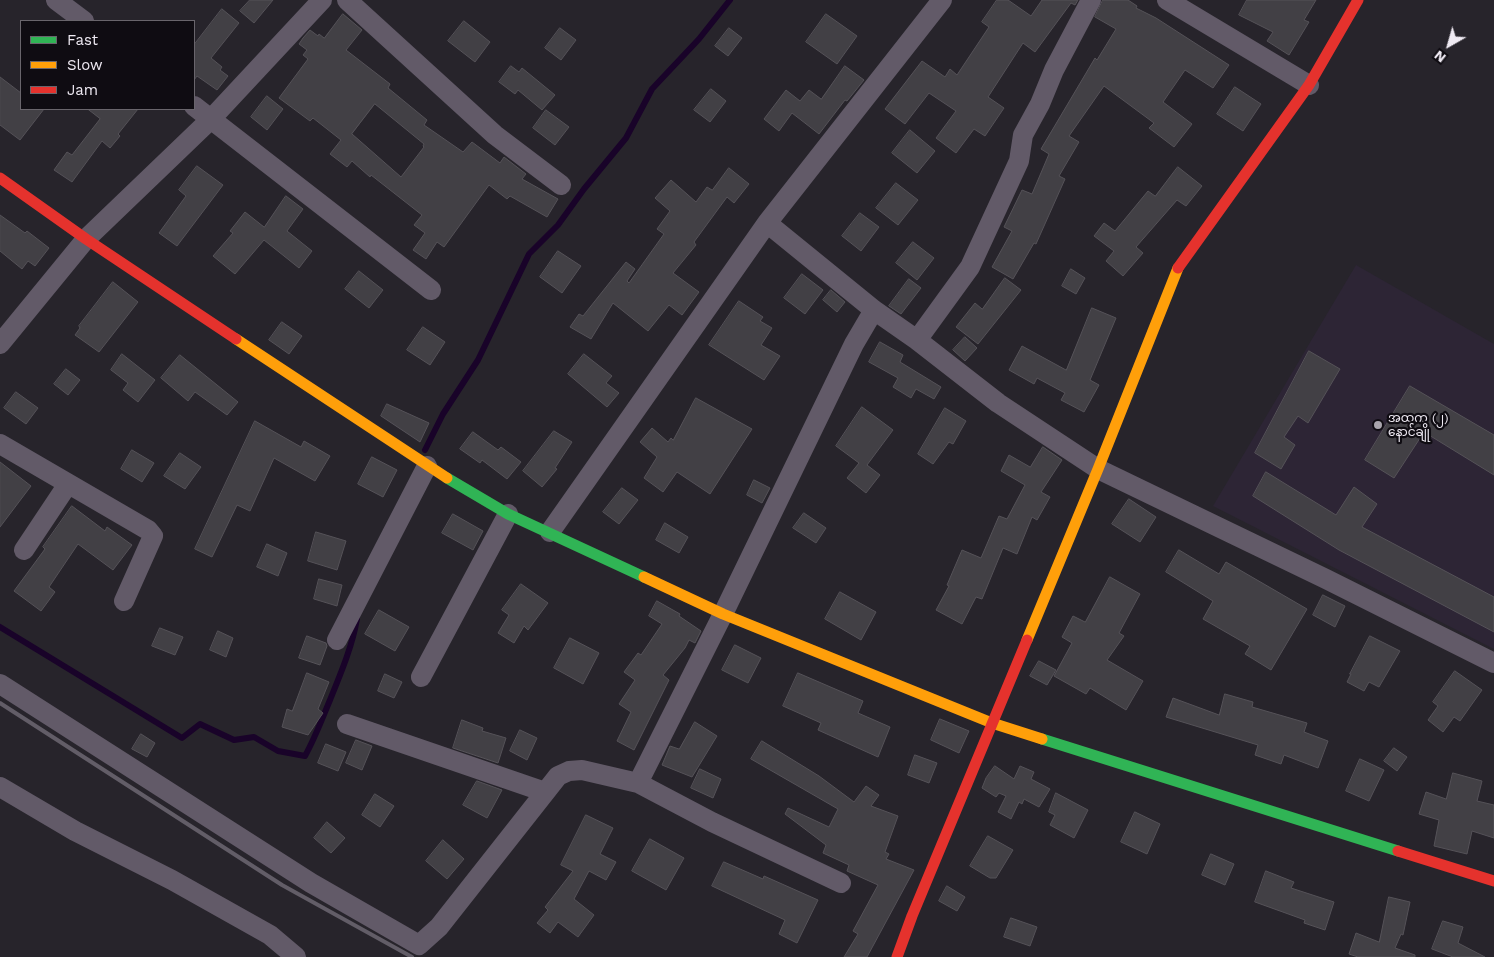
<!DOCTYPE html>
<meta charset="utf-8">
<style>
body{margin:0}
#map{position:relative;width:1494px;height:957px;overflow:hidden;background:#27242b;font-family:"Work Sans",sans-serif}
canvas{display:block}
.legend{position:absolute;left:20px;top:20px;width:175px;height:90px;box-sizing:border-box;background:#0f0c12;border:1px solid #69656c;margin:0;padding:6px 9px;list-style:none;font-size:15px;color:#efeaf3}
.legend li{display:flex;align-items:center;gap:10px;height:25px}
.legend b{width:25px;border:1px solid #69656c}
.north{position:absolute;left:1424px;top:20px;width:50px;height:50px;-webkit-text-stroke:4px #0f0c12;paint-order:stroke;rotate:218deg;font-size:14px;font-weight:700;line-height:20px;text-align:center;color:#efeaf3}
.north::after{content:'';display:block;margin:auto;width:18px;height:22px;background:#efeaf3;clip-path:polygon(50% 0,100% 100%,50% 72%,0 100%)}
</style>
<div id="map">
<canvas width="1494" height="957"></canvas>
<ul class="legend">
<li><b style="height:6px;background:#30b455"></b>Fast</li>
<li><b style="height:6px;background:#ff9f0a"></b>Slow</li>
<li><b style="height:6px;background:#e5322d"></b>Jam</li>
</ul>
<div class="north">N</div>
</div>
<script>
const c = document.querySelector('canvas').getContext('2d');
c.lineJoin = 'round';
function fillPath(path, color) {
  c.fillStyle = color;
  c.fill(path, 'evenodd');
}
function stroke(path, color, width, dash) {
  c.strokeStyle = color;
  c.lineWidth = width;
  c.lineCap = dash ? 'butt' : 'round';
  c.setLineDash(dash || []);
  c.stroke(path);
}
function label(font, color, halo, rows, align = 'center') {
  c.font = font + ' "Work Sans","Noto Sans Myanmar",sans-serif';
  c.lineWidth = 4.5;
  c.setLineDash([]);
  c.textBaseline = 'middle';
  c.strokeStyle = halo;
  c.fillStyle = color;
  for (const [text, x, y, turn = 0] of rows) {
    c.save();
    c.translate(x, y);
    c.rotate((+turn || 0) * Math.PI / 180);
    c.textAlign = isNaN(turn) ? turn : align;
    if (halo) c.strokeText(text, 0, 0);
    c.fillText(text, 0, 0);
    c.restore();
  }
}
const built = new Path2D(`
 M1356 265 1494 344V649L1213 506Z`);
const stream = new Path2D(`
 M425 450 443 414 478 360 529 254 558 225 584 189 626 138 652 89 699 39 730 0
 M0 627 182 738 200 724 234 740 254 737 278 751 305 756C315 738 322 719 330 700 341 673 352 647 357 619`);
const building = new Path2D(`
 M250 0H273L254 23 240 11Z
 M997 0H1008L1031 16 1042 0H1078L1075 5 1071 3 1035 52 1023 43 988 97 1004 108 985 136 974 129 956 153 936 138 956 111 929 93 905 124 885 109 922 61 945 77 950 69 957 75 989 27 982 22Z
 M1103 0H1128L1137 6 1136 8 1156 18 1229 65 1213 88 1185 70 1163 102 1192 124 1174 147 1149 128 1154 123 1104 86 1069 136 1079 142 1059 176 1065 179 1036 244 1034 243 1013 279 992 267 1012 231 1004 227 1022 190 1032 194 1049 154 1041 149 1095 58 1097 60 1116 29 1095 17Z
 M1247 0H1316L1304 20 1309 22 1289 55 1267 41 1273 32 1239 15Z
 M222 9 239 23 211 58 222 67 220 70 228 76 217 90 197 76 194 80V45Z
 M343 14 362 30 346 50 390 84 388 88 427 120 424 125 463 152 472 142 500 163 504 157 526 174 522 179 558 199 547 217 510 196 507 199 489 185 444 247 437 242 426 259 413 250 425 233 414 225 422 215 371 175 370 177 352 161 347 167 330 154 341 140 313 118 310 121 279 98 308 59 303 55 307 50 299 44 303 38 310 30 318 36 319 34 324 38ZM375 104 424 144 423 146 424 147 401 177 352 134Z
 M826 14 857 36 837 64 806 42Z
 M464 21 490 42 475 62 448 41Z
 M560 28 576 40 561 60 545 48Z
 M729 28 742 38 728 56 715 46Z
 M511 66 519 72 522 68 555 95 542 110 518 90 515 94 499 82Z
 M845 66 864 80 847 101 845 100 819 134 792 113 779 131 764 119 786 90 800 101 809 90 821 99Z
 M0 77 21 93V109H44L20 140 0 125Z
 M1235 87 1261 104 1243 131 1217 114Z
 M711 89 726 101 710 122 694 110Z
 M267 96 283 109 267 130 251 117Z
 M88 109H138L118 134 120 136 110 148 102 141 72 182 54 170 67 152 72 155 100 119Z
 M546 110 569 127 555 145 533 128Z
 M910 130 935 151 917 173 892 153Z
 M197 166 223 185 177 246 159 233 186 196 179 190Z
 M1178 167 1202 186 1186 206 1177 200 1136 247 1143 253 1123 276 1106 261 1114 251 1094 236 1104 223 1115 231 1148 191 1155 196Z
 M729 168 749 184 734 203 727 197 694 242 696 245 673 273 699 292 682 315 669 305 648 331 613 303 591 339 570 327 579 314 583 316 626 262 635 269 627 281 629 283 664 234 657 229 670 211 655 198 671 180 696 202 707 187 712 190Z
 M896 183 918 200 898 225 876 208Z
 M286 196 303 209 287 231 312 251 299 268 264 240 235 274 213 256 233 233 230 231 245 212 264 227Z
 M860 213 879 227 861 251 842 236Z
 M0 215 25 233 27 231 49 248 35 266 28 261 22 269 0 251Z
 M913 242 934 258 917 280 896 263Z
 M558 251 581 266 562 293 540 277Z
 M1071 269 1085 278 1076 294 1062 286Z
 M359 271 383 290 369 308 345 289Z
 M802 274 823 290 805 314 784 298Z
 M1005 278 1021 290 978 344 956 327 975 303 982 309Z
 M909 279 921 288 901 314 889 306Z
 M113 282 138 302 99 352 75 335 80 328 79 326Z
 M831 290 845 302 837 312 823 300Z
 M739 301 763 317 760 321 772 328 761 345 780 356 764 380 709 345Z
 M1092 308 1116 318 1090 380 1099 385 1084 412 1061 400 1065 393 1037 378 1034 384 1009 370 1022 346 1066 370Z
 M282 322 302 336 289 354 269 340Z
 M423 327 445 342 430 365 407 350Z
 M965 337 977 348 965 361 953 350Z
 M880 342 903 355 900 362 941 387 934 399 916 389 911 398 893 387 898 378 869 362Z
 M1309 351 1340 369 1308 423 1298 416 1284 437 1295 445 1281 469 1255 453Z
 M122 354 155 380 138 402 123 390 128 383 111 370Z
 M584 354 612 376 606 383 619 393 607 407 568 374Z
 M180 355 238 402 227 415 195 392 188 401 161 378Z
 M66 369 80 380 68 395 54 384Z
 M1410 386 1494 435V475L1424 432 1394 478 1365 460Z
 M16 392 38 408 26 424 4 408Z
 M696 398 752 429 710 494 677 472 663 492 644 478 657 457 640 442 652 428 668 442 671 438 673 440Z
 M387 404 429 423 420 442 381 416Z
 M862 407 893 430 867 465 880 475 866 493 847 478 859 463 836 446Z
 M945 408 966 421 953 444 949 442 933 464 918 454Z
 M255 421 301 447 304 441 330 456 315 481 274 458 250 511 237 505 212 557 195 549Z
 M554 431 572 442 555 468 557 469 542 487 523 471Z
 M473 432 498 450 501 447 521 462 507 479 482 460 480 463 460 449Z
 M1043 447 1062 460 1041 492 1050 497 1037 520 1032 517 1017 554 1003 548 982 599 976 597 962 624 936 610 949 586 947 585 962 550 981 558 999 516 1007 519 1025 485 1001 471 1009 455 1030 467Z
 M132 450 154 463 142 482 121 469Z
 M180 453 201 467 185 489 164 476Z
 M372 457 397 470 383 497 358 484Z
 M0 462 31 486 0 527Z
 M1266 472 1336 515 1354 487 1377 504 1362 527 1494 597V632L1339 550 1253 496Z
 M754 480 770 488 762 503 747 495Z
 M622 488 638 500 619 524 603 512Z
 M1129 499 1156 517 1140 542 1112 524Z
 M72 506 105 531 107 527 132 545 113 570 78 544 49 587 55 592 41 611 14 591 45 549 43 547Z
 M804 513 826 528 816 543 793 528Z
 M453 514 483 531 473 550 442 533Z
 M665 523 688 537 679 553 656 540Z
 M316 532 346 541 337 570 308 561Z
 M267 544 287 553 278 576 257 567Z
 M1179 550 1219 574 1226 562 1307 609 1271 670 1245 654 1250 646 1203 619 1213 601 1166 572Z
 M1110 577 1140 594 1119 633 1124 636 1107 660 1143 681 1126 710 1090 688 1086 694 1054 676 1072 643 1062 637 1073 616 1085 622Z
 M319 579 342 585 337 606 314 599Z
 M521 584 548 603 528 630 524 626 514 643 498 633 509 615 502 610Z
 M840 592 876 612 861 640 825 619Z
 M1323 595 1345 606 1335 627 1313 615Z
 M657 601 680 614 679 616 701 631 695 643 689 640 685 648 663 675 669 680 634 750 617 741 631 712 619 704 635 680 624 672 638 653 641 655 662 624 649 616Z
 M379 610 409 627 395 651 365 634Z
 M160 628 183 637 175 655 152 646Z
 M218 631 233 638 226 657 210 650Z
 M307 636 326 643 327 646 320 665 299 658Z
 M1370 636 1400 651 1379 687 1369 682 1364 691 1347 682 1351 674H1350Z
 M570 638 599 653 583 684 554 668Z
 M735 645 761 658 748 683 722 670Z
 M1039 661 1056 670 1047 685 1030 676Z
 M1455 671 1482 690 1460 721 1454 717 1443 732 1428 720 1438 706 1433 702Z
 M307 673 329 682 318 709 323 713 308 735 282 727 287 709 292 711Z
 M798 673 863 701 858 713 890 727 878 757 818 730 821 723 783 706Z
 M385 674 402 682 394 698 378 691Z
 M1225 694 1253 702 1252 707 1307 723 1304 732 1328 741 1318 768 1284 755 1281 764 1255 755 1258 745 1166 717 1173 698 1219 715Z
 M940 719 969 731 959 753 931 740Z
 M462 720 483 728 482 731 506 738 498 763 453 748Z
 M695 722 717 736 692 777 662 765 670 746 679 749Z
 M520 730 537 738 527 760 510 751Z
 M141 734 155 743 147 757 132 749Z
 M356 740 372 746 362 770 346 763Z
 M762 741 819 776 854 802 866 786 879 795 871 806 898 816 885 852 889 854 886 859 914 870 867 957H844L858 934 853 931 878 885 847 871 849 865 823 853 826 845 785 814 788 808 829 827 838 809 751 759Z
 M326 744 346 752 338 771 318 763Z
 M1394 748 1407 757 1397 771 1384 761Z
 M915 755 937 763 929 783 908 775Z
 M1360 759 1384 770 1369 801 1346 791Z
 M995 766 1014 779 1020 766 1034 772 1031 779 1050 789 1039 807 1024 799 1022 804 1019 802 1011 819 998 812 1006 796 999 793 996 797 982 788 986 778Z
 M700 769 721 779 713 798 691 788Z
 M1453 773 1482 781 1477 801 1494 805V838L1472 831 1467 854 1434 846 1439 820 1419 814 1426 792 1446 799Z
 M477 781 502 790 487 818 463 805Z
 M1056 793 1088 810 1074 838 1050 825 1055 815 1049 812Z
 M375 794 394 806 380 827 362 815Z
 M1135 812 1160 824 1147 854 1121 842Z
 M586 815 613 828 600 854 616 862 606 880 589 871 574 899 594 915 578 937 558 922 550 933 537 923 548 910 545 907 573 871 561 865Z
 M327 822 345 838 331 853 314 838Z
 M988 836 1013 850 996 878H990L970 866Z
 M650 839 684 858 666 890 632 871Z
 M443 840 464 859 447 879 426 861Z
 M1211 854 1234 864 1225 885 1202 875Z
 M724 862 763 879 764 876 818 900 797 943 779 934 785 920 712 886Z
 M1266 871 1294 882 1291 888 1334 902 1325 930 1304 923 1305 920 1255 902Z
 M947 886 965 897 957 911 939 901Z
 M1389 897 1410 902 1403 935 1401 934 1395 948 1415 955V957H1358L1349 954 1356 933 1379 942Z
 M1011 918 1037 927 1030 946 1004 937Z
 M1443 921 1463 927 1458 943 1485 957H1453L1432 949Z`);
const street = new Path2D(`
 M56 0 84 21
 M347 0 495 135 561 185
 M1167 0 1309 85
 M194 106 431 290
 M767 223 874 310 917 340 998 403 1098 469 1326 579 1494 663
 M917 340 970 267 1019 161 1023 135 1040 104 1054 70 1091 0
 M0 344 86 239 211 119 322 0
 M0 444 148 530 153 536 124 601
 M550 532 767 223 942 0
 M24 550 68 484
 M337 640 427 466
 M421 677 508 514
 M0 684 311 883 419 945 439 927 558 776 569 771 582 770 638 783 712 822 841 883
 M347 724 545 792
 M638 783 723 614 854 344 874 310
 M0 787 75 831 172 880 270 935 296 957`);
const fast = new Path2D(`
 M447 478 508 514 644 577
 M1042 739 1398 851`);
const slow = new Path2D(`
 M236 339 447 478
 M644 577 723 614 992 723 1042 739
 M1027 640 1098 469 1178 268`);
const jam = new Path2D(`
 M0 178 86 239 236 339
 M1178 268 1309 85 1358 0
 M1398 851 1494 881
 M897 957 912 916 1027 640`);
const rail = new Path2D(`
 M0 703 282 885 412 957`);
const markers = [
 [1378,425,5,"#a9a5ad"]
];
const poiNames = [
 ["အထက (၂)",1388,418],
 ["နောင်ချို",1388,432]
];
fillPath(built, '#2d2535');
stroke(stream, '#190329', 6);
fillPath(building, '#424045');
stroke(building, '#555258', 1);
stroke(street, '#625a68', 20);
stroke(fast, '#30b455', 11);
stroke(slow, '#ff9f0a', 11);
stroke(jam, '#e5322d', 11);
stroke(rail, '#625d67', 4);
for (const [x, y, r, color] of markers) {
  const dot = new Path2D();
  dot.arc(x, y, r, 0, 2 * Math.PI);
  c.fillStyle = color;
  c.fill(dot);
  stroke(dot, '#0f0c12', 2);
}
label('12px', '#efeaf3', '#0f0c12', poiNames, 'left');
</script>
